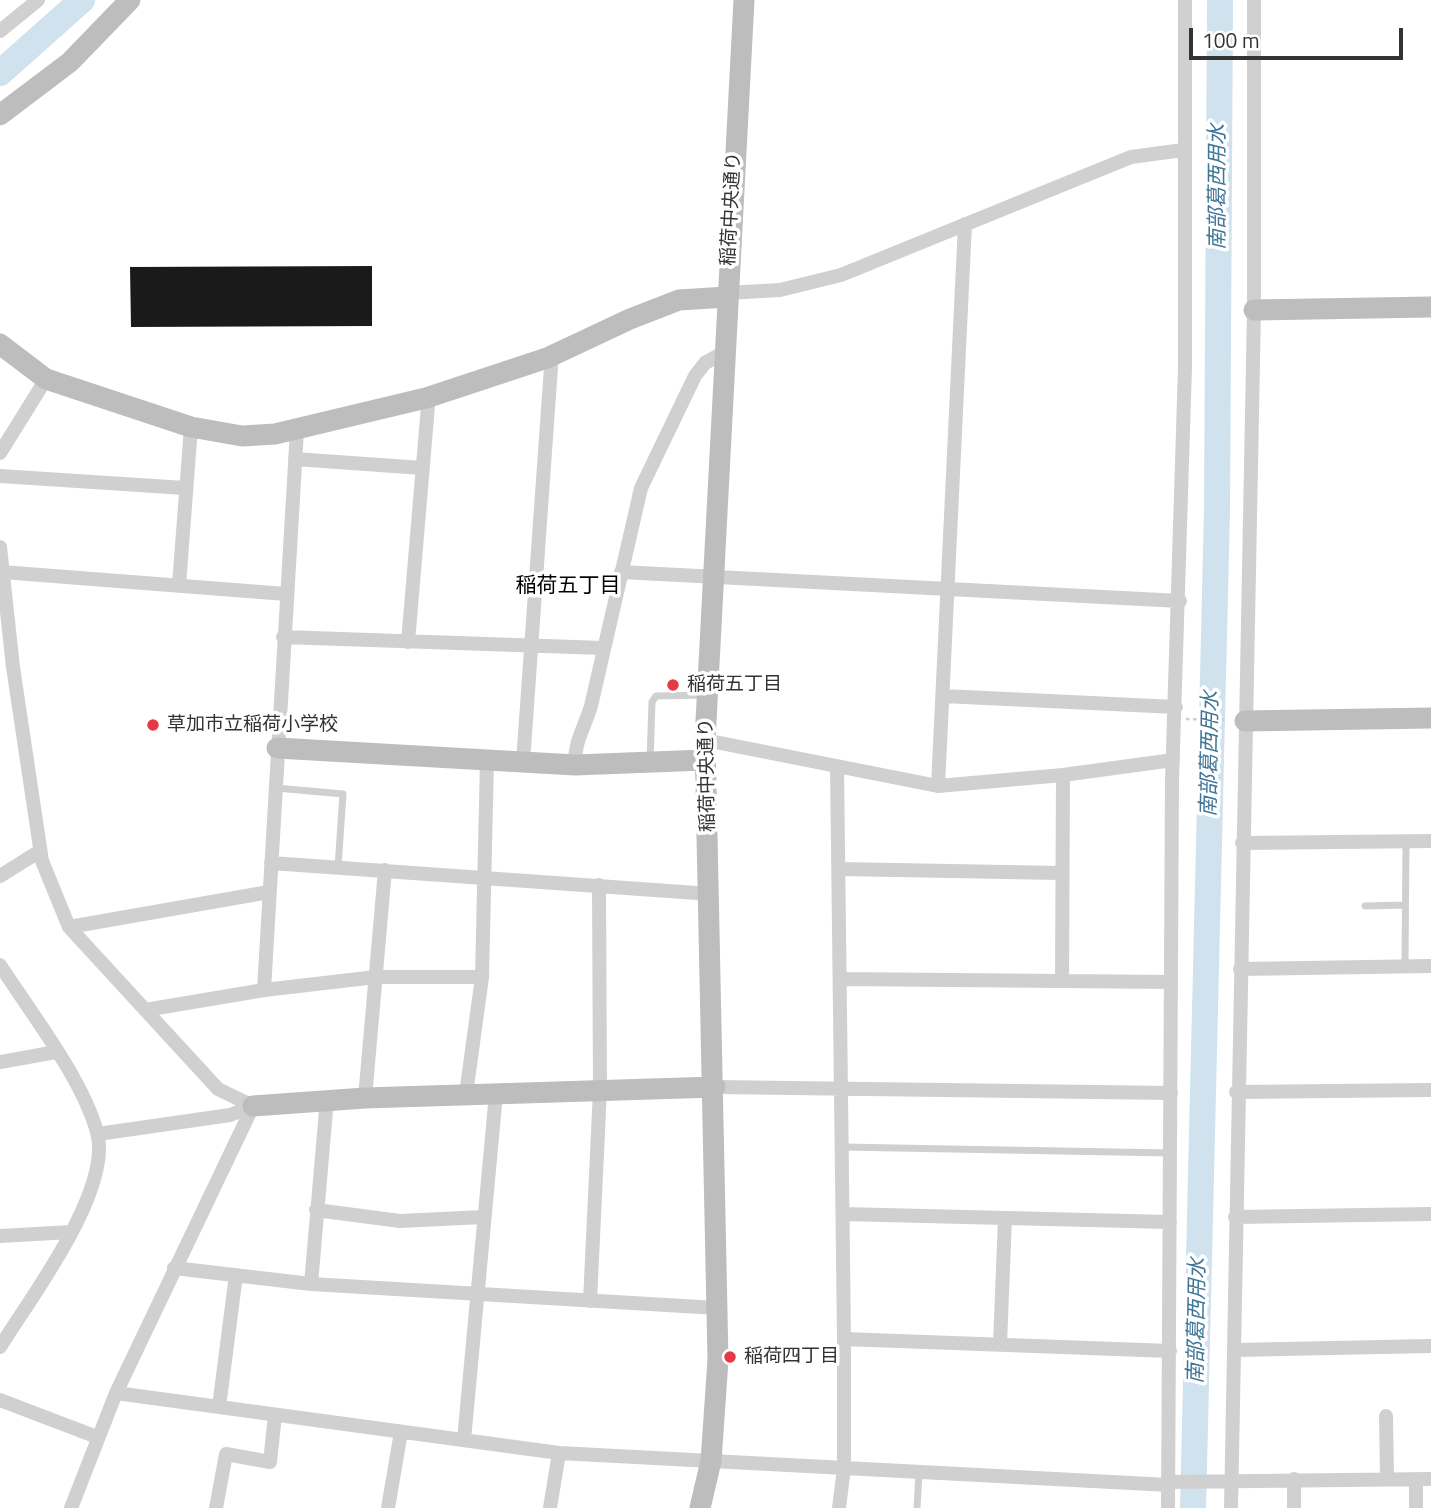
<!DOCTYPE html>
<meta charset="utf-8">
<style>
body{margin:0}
#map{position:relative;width:1431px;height:1508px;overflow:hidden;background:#fff;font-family:"Titillium Web",sans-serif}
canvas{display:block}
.scale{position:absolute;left:1189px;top:28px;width:214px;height:32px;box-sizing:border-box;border:4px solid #333;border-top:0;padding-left:9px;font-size:21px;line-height:24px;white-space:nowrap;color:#333;-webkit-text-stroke:5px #fff;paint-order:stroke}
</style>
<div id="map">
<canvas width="1431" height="1508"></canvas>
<div class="scale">100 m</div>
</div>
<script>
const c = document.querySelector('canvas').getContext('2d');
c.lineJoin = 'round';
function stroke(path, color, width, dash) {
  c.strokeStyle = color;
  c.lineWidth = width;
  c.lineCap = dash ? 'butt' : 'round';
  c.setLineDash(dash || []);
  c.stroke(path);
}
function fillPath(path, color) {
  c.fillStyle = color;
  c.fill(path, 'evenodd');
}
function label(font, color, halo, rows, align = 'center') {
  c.font = font + ' "Titillium Web","Noto Sans JP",sans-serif';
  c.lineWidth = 7;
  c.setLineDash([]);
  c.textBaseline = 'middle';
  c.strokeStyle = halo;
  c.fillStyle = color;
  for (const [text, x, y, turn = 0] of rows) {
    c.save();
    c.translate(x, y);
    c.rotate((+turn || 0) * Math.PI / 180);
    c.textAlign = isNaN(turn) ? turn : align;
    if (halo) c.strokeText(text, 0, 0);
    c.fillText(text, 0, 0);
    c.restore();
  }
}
const river = new Path2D(`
 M0 73 82 0
 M1193 1508 1217 510 1220 0`);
const building = new Path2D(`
 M372 266V326L131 327 130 267Z`);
const path = new Path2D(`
 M1186 719 1228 720`);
const lane = new Path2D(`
 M650 761 652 702 656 696 707 695
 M276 788 343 794 338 867
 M1365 906 1405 905
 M1405 966 1406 842
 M842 1147 1170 1153
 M917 1508 919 1472`);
const street = new Path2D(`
 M0 31 38 0
 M727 293 780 290 841 275 1131 157 1183 150
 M0 453 46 379
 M295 459 422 468
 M0 476 185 488
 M0 547 13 667 42 861 69 927 218 1089 253 1106
 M2 572 286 594
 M621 572 1180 601
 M179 585 191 427
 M283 637 603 648
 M408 642 428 406 426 398
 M943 696 1176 707
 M705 740 938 786 1063 775 1173 760
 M523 762 551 367 547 358
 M575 765C574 742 584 729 591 706L641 488 695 376 705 363 725 352
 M837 766 844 1339V1468L839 1508
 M938 786 965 224
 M1242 843 1431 841
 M271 863 711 894
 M839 869 1061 873
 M0 876 40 851
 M69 927 269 892
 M0 965C31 1013 82 1078 97 1132 113 1190 31 1297 0 1347
 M1240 969 1431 966
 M841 979 1171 982
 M1062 981 1063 775
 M264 990 297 430
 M145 1010 264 990 376 977H482
 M0 1062 56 1052
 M715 1087 1171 1093
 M1236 1092 1431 1090
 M466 1094 482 977 487 760
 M365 1098 385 870
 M98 1134 230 1115 253 1106
 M316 1210 400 1221 483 1217
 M843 1214 1170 1222
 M1235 1217 1431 1214
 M0 1236 71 1232
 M174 1268 311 1284 717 1308
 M311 1284 327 1099
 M590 1301 600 1090 599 885
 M844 1339 1170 1351
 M1000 1344 1005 1218
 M1234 1350 1431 1346
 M116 1393 559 1453 1169 1485
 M0 1400 97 1437
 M219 1407 236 1275
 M1386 1416 1387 1479
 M464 1440 496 1094
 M1294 1479V1508
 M1416 1479V1508
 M1169 1482 1431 1479
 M71 1508 116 1393 253 1106
 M216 1508 226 1454 270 1462 275 1415
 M388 1508 401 1432
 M550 1508 559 1453
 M1168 1508 1172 781 1185 367V0
 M1231 1508 1254 310V0`);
const secondary = new Path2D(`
 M0 115 70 62 130 0
 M1254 310 1431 307
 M0 344 46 379 191 427 242 436 275 434 426 398 547 358 630 319 679 300 727 297
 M1245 721 1431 718
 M277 748 575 765 705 760
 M253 1106 365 1098 715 1087
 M700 1508 711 1461 718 1360 705 740 744 0`);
const markers = [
 [673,685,7,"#e63946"],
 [153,725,7,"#e63946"],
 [730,1357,7,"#e63946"]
];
const streetNames = [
 ["稲荷中央通り",732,209,-87],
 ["稲荷中央通り",708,775,-91]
];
const poiNames = [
 ["稲荷五丁目",687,685],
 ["草加市立稲荷小学校",167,725],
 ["稲荷四丁目",744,1357]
];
const waterNames = [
 ["南部葛西用水",1219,187,-90],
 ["南部葛西用水",1211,754,-89],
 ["南部葛西用水",1198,1321,-89]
];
const neighbourhoodNames = [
 ["稲荷五丁目",568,587]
];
stroke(river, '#cfe2ee', 26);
fillPath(building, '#1a1a1a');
stroke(path, '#cdcdcd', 2.5, [3.5, 3.5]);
stroke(lane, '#d0d0d0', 7);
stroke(street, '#d0d0d0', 14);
stroke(secondary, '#bdbdbd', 21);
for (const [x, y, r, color] of markers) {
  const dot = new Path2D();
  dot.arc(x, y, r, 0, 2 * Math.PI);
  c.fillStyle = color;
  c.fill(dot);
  stroke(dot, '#fff', 2.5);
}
label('19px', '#333', '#fff', streetNames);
label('19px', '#333', '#fff', poiNames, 'left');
label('italic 21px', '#3f7597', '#fff', waterNames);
label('21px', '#000', '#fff', neighbourhoodNames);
</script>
